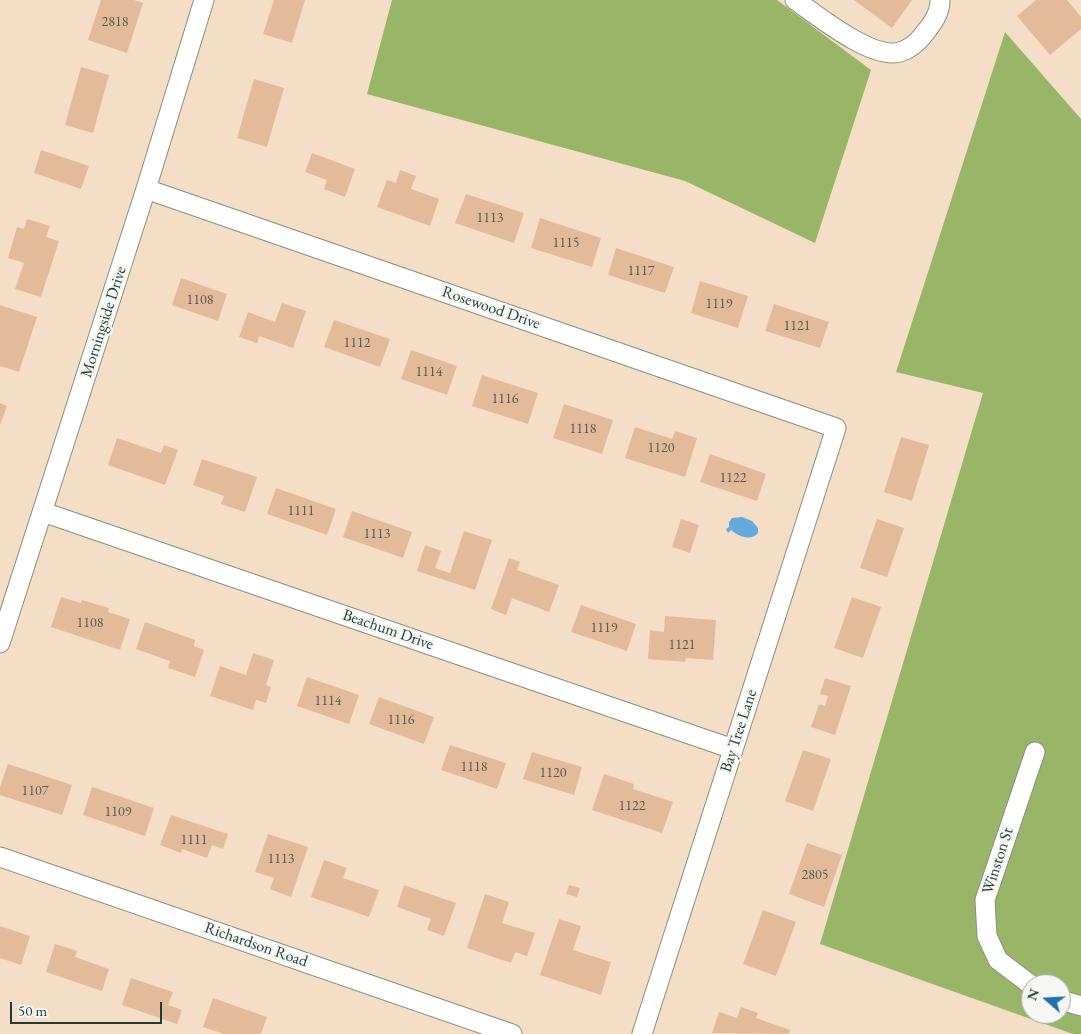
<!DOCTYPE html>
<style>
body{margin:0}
#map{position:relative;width:1081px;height:1034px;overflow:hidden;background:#f4dfc6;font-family:"EB Garamond",serif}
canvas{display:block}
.north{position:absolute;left:1021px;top:974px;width:50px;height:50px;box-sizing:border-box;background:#f6f6f2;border:1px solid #a0aca6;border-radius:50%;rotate:289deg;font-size:14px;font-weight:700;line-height:20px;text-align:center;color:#1f3d34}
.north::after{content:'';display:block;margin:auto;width:18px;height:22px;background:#1f6fb2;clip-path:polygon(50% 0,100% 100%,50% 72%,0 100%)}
.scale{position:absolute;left:10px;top:1002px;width:152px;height:22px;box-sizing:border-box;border:2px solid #1f3d34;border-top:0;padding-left:6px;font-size:15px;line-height:18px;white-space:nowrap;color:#1f3d34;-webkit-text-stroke:4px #f6f6f2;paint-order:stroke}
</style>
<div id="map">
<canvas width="1081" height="1034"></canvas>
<div class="north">N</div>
<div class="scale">50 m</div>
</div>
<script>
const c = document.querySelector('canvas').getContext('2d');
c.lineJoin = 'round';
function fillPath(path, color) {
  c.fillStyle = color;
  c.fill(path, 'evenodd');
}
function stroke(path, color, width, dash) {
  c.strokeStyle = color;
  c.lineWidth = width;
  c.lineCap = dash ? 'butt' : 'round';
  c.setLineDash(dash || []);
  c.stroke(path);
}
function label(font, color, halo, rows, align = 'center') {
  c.font = font + ' "EB Garamond",serif';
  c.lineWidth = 5;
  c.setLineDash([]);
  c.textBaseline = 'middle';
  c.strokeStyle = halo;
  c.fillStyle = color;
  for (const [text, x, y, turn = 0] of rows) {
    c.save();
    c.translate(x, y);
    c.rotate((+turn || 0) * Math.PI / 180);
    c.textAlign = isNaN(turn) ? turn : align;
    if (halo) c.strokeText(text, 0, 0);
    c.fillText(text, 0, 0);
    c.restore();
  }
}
const forest = new Path2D(`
 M392 0H777L871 70 815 243 685 181 367 94Z
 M1005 32 1081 119V1034H1073L820 944 983 393 896 372ZM1031 984H1061V1014H1031Z`);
const water = new Path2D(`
 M742 517 752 521 758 528V533C751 541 739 537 731 530L728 533 726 529 729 527V522L732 518Z`);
const building = new Path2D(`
 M101 0H134L143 3 127 53 88 40Z
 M274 0H305L292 43 263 34Z
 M854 0H912L892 28Z
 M1036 0H1067L1081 17V29L1050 55 1017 16Z
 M81 67 109 75 93 133 65 125Z
 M254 79 284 88 267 147 237 138Z
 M41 150 89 166 81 189 34 173Z
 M312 153 355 169 345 197 324 189 327 180 305 172Z
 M400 170 416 176 411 189 439 199 430 226 377 207 387 180 396 183Z
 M466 194 524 213 514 243 455 223Z
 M540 218 601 238 592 267 531 248Z
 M27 219 50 226 46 237 59 241 41 297 15 289 24 263 8 258 17 227 24 229Z
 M616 248 674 267 665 293 608 275Z
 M181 278 227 294 218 321 172 305Z
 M700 281 748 296 738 328 691 313Z
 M282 303 306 311 293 348 259 336 257 343 239 337 248 312 275 322Z
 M774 304 829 322 820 348 765 331Z
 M0 305 37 317 19 372 0 366Z
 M334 320 390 339 380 367 324 347Z
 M411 350 457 366 447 395 401 379Z
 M482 375 538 393 528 424 472 406Z
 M0 403 7 406 0 425Z
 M564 404 613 420 602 454 553 438Z
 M635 427 672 439 675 431 697 438 685 477 625 458Z
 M901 437 929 445 912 501 884 492Z
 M117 438 161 453 164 445 178 450 165 485 108 465Z
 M710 454 766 474 757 501 700 482Z
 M202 459 257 477 245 512 221 504 224 496 193 485Z
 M276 488 336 509 327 535 267 514Z
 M352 511 412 532 403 558 343 537Z
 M681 519 699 525 690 553 672 547Z
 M877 519 904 528 887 577 860 568Z
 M464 531 492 540 475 590 417 571 425 545 441 551 435 568 450 573Z
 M509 558 520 562 517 570 559 585 549 612 512 598 506 615 491 609Z
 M61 597 81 603 82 600 109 608 108 612 130 619 120 650 51 627Z
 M852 597 881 607 863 658 834 648Z
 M581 605 636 624 627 651 571 632Z
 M665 616 716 620 713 660 686 658 685 662 648 659 650 630 664 632Z
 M145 622 195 640 194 646 204 650 195 677 168 668 170 661 136 649Z
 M253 653 274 660 266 685 271 687 266 703 256 700 253 710 210 696 220 666 246 675Z
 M307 677 359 695 349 724 297 706Z
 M825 678 851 686 835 735 811 727 819 704 825 706 828 696 820 694Z
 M379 697 434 717 424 744 369 724Z
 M450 745 506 763 497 789 441 770Z
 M803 750 831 759 813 811 785 801Z
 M532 752 582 767 574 795 523 779Z
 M8 764 72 785 62 815 0 795V787Z
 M604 774 634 784 633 789 673 802 662 833 592 810Z
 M92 787 154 808 145 836 83 815Z
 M171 815 228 834 223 849 212 845 207 858 182 849 181 853 160 845Z
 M268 834 308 847 291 897 270 889 274 878 255 872Z
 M807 843 842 855 824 907 789 894Z
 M324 860 347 868 343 878 379 890 369 917 311 897Z
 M404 885 456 903 444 936 427 930 431 919 397 907Z
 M569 885 580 888 577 897 566 894Z
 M485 894 509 902 502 923 535 933 527 956 515 952 511 963 467 948Z
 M763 910 796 922 776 976 743 964Z
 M559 919 581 926 573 950 611 962 601 995 540 975Z
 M0 926 30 936 21 965 0 958Z
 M55 944 77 951 75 957 109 969 102 991 46 972Z
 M131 978 173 992 168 1005 182 1010 177 1024 122 1005Z
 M213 998 267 1017 261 1034H224L203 1027Z
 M741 1007 758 1013 756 1018 790 1030 789 1034 712 1033 719 1012 737 1018Z`);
const street = new Path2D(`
 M795 0C818 16 872 60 900 52 910 49 918 42 924 34 932 24 940 14 940 0
 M146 189 836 428 642 1034
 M43 512 733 749
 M0 643 146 189 204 0
 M0 857 512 1034
 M1031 985 998 960 987 936 985 900 1035 752
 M1061 1000 1081 1006`);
const numberNames = [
 ["2818",115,22],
 ["1113",490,218],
 ["1115",566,243],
 ["1117",641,271],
 ["1108",200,300],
 ["1119",719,304],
 ["1121",797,326],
 ["1112",357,343],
 ["1114",429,372],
 ["1116",505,399],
 ["1118",583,429],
 ["1120",661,448],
 ["1122",733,478],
 ["1111",301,511],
 ["1113",377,534],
 ["1108",90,623],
 ["1119",604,628],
 ["1121",682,645],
 ["1114",328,701],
 ["1116",401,720],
 ["1118",474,767],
 ["1120",553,773],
 ["1107",35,791],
 ["1122",632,806],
 ["1109",118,812],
 ["1111",194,840],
 ["1113",281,859],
 ["2805",815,875]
];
const streetNames = [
 ["Rosewood Drive",491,308,19],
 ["Morningside Drive",104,322,-72],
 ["Beachum Drive",388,630,19],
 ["Bay Tree Lane",739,731,-72],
 ["Winston St",998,861,-72],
 ["Richardson Road",256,945,19]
];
fillPath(forest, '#98b568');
fillPath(water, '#66a9db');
fillPath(building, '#e2bb9b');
stroke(street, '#8a8e7d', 21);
stroke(street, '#fff', 19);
label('14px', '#505c4e', null, numberNames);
label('16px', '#1f3d34', '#f6f6f2', streetNames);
</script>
